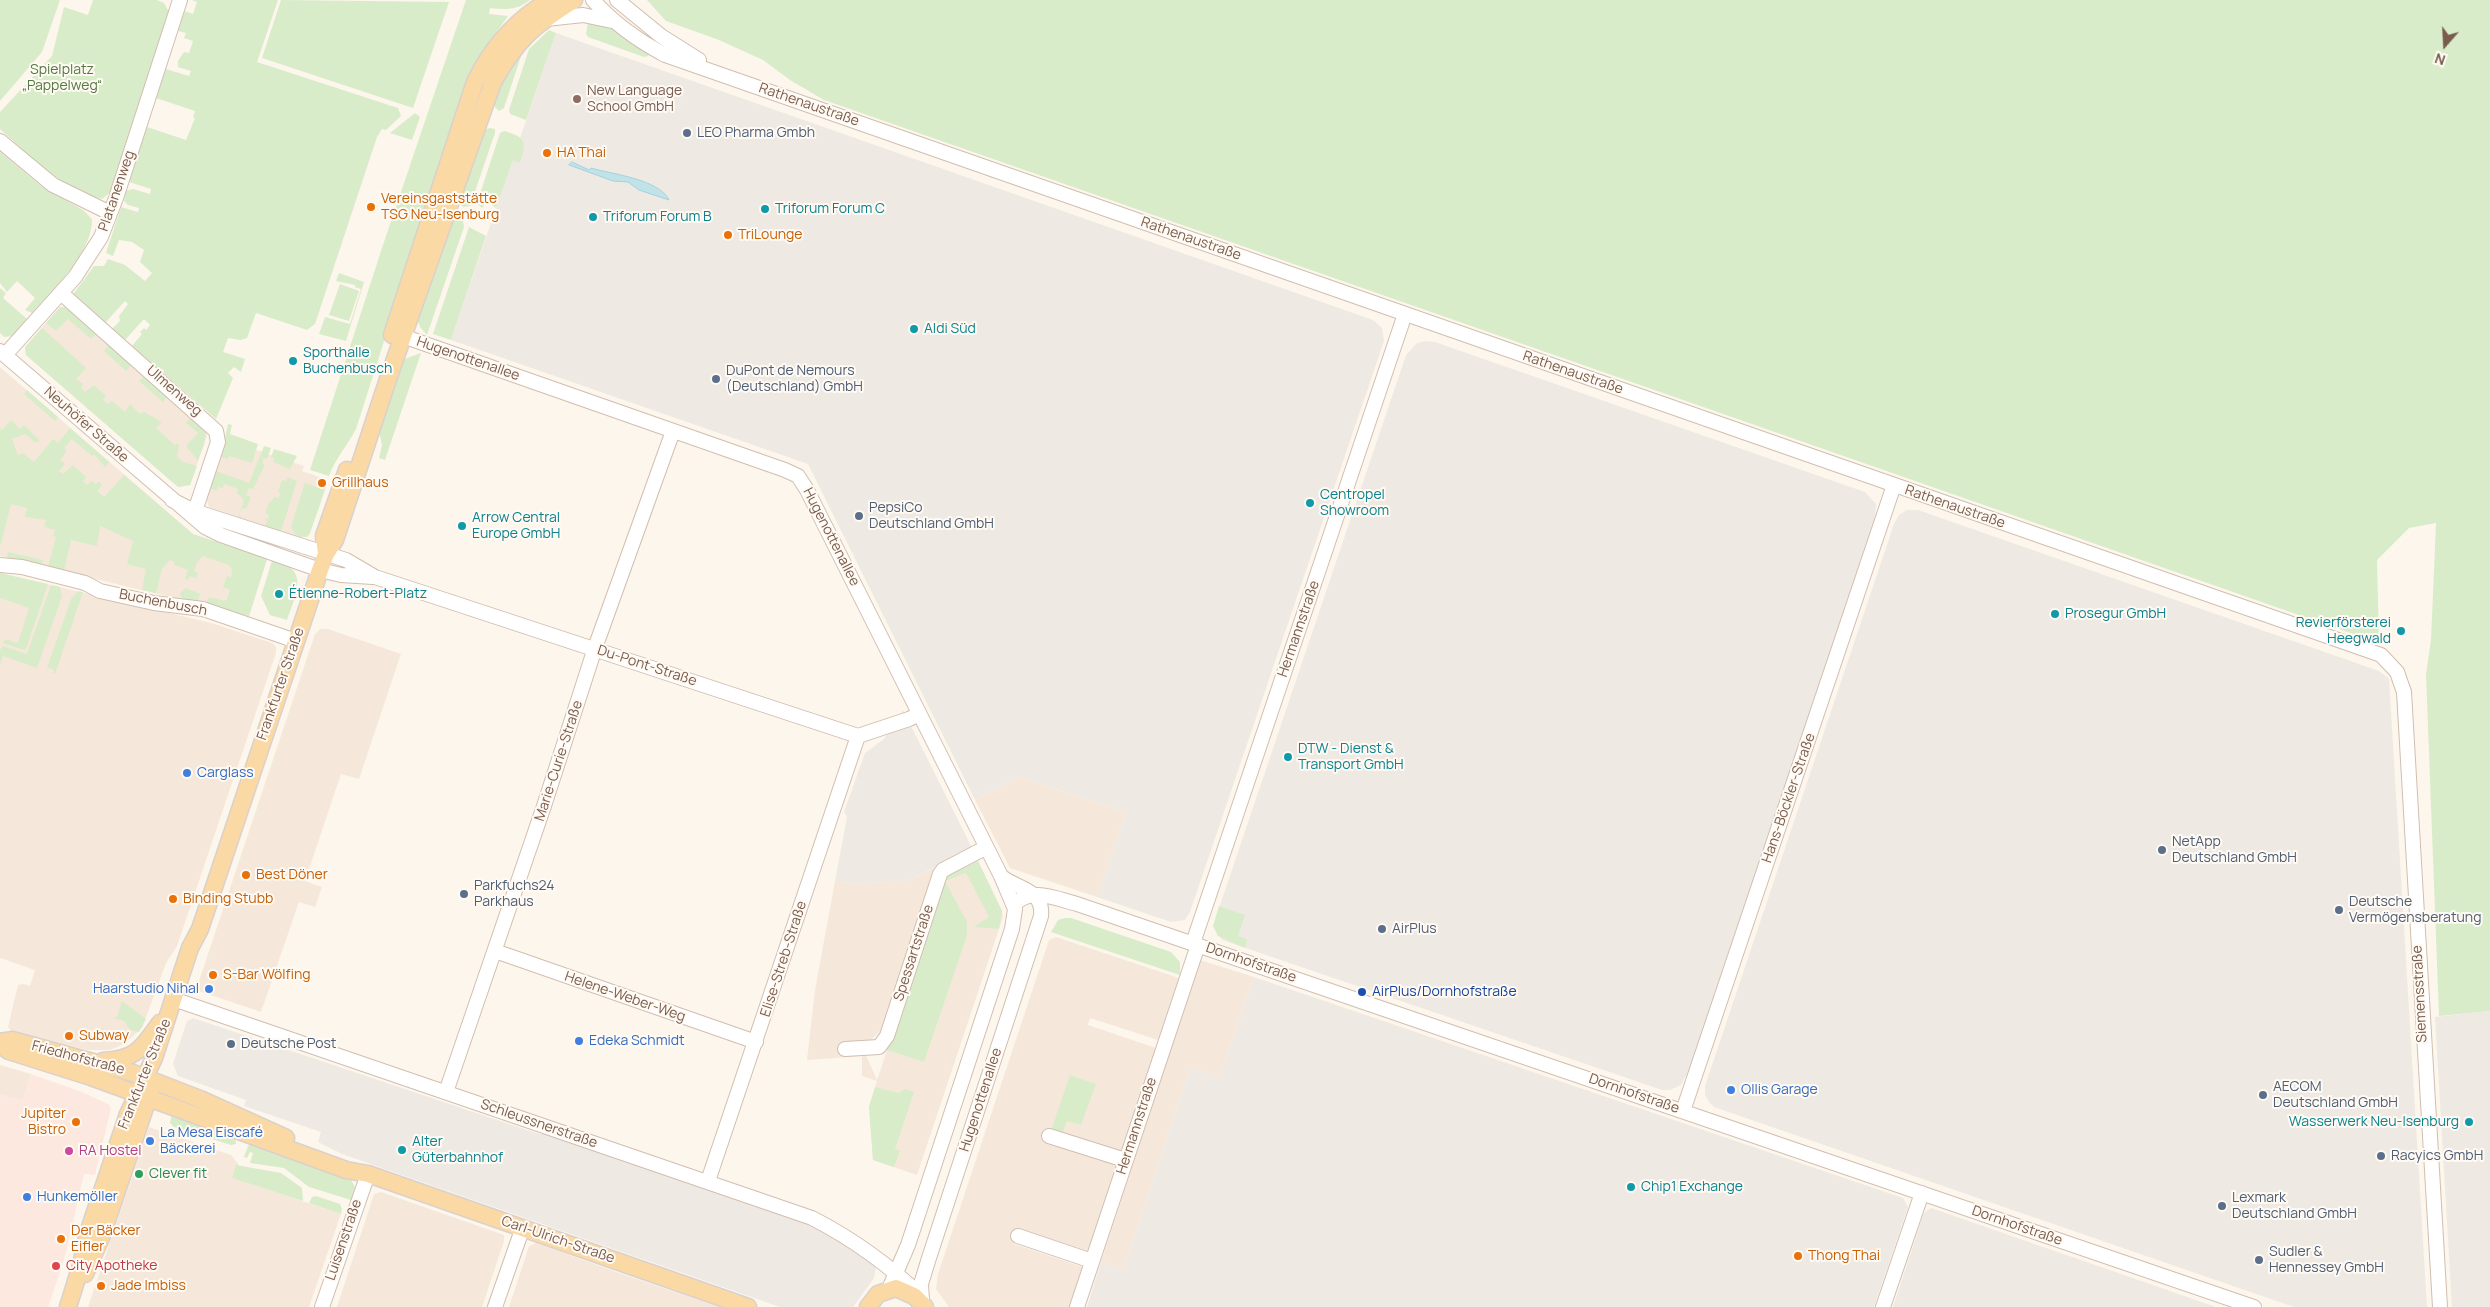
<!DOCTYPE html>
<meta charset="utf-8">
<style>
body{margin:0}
#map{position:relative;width:2490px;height:1307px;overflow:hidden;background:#fdf6ec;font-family:Manrope,sans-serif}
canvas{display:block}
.north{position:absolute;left:2420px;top:20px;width:50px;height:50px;-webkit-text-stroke:4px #fffaf3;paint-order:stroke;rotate:199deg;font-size:14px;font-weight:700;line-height:20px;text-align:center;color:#7a5c4d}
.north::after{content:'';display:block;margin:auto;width:18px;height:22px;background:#7a5c4d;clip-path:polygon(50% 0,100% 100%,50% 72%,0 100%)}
</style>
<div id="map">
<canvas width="2490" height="1307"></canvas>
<div class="north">N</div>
</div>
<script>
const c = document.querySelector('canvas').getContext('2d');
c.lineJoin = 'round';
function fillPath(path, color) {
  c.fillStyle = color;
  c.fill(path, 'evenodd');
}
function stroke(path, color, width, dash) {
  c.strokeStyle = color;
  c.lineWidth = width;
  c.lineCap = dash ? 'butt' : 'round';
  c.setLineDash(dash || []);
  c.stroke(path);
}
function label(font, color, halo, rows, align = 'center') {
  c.font = font + ' Manrope,sans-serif';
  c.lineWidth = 4;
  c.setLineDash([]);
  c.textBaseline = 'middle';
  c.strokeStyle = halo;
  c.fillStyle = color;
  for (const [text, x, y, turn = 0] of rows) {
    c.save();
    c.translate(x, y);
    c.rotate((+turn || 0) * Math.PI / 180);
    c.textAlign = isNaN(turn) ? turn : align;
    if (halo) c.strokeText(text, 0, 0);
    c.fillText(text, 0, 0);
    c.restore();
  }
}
const residential = new Path2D(`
 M60 307H67L204 427 207 435 190 485 178 487 26 355 25 347Z
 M0 367 193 534 267 559 249 616 0 556Z
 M230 441 304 466 302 471 328 480 310 533 307 537H298L209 507 206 500 225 444Z
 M0 573 211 623 272 643 276 647V653L177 946 166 963 142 1028 124 1044 110 1050H87L11 1031 8 1027 18 985 23 984 30 986 35 970 0 958Z
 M320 629H328L401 654 359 779 341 774 305 881 322 887 315 907 299 902 261 1012 196 990 315 634Z
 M1019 777 1126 812 1097 897 1010 868 975 800Z
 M978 861 1002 911 1003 917 917 1175 873 1160 869 1107 877 1081 862 1076V1056L807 1060 815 990 835 881 851 884 908 881 936 867 883 1028 870 1041 865 1053 877 1080 945 877Z
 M1056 937 1179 978 1158 1040 1090 1018 1088 1025 1156 1048 1121 1154 1078 1151 1117 1165 1088 1251 1019 1229 1014 1244 1083 1267 1070 1307H949L936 1289 938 1274 1049 940Z
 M1200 960 1254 977 1220 1077 1190 1067 1124 1269 1101 1262Z
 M0 1065 31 1074 23 1100 0 1095Z
 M149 1127 231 1155 239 1165 233 1178 341 1214 309 1307H88Z
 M381 1192 504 1235V1241L482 1307H337L374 1194Z
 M536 1243 622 1274 719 1307H509L529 1246Z`);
const commercial = new Path2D(`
 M31 1074 82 1092 108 1104 111 1108 95 1175 84 1174 64 1260 48 1307H0V1095L23 1100Z`);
const industrial = new Path2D(`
 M556 33 1373 320 1382 328 1384 341 1190 912 1185 920 1171 922 1097 897 1126 812 1019 777 975 800 808 464 451 340Z
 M1426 341 1435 342 1865 492 1876 504 1875 519 1689 1070 1681 1085 1670 1090H1662L1222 940 1213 926 1406 355 1417 343Z
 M1907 510H1918L2379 671 2389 679 2427 1307H2294L1714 1107 1710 1103 1705 1095V1086L1894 524 1899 515Z
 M903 710 972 848 908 881 851 884 835 881 847 817 844 812 865 753 884 739Z
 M1254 977 1903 1198 1908 1207 1874 1307H1087L1101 1262 1124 1269 1190 1067 1220 1077Z
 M2490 1011V1307H2452L2435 1017Z
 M193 1018 539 1134 545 1133 784 1212 831 1235 876 1266 874 1278 853 1307H780L342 1154 318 1142 321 1132 244 1106 246 1100 178 1076 173 1064 187 1021Z
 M1931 1208 1934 1209 2216 1307H1893L1924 1213Z`);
const green = new Path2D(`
 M0 0H60L42 52 0 101Z
 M93 0H157L164 3 170 14 111 192 102 199C63 190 29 155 0 129V112L52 56 64 7 88 15Z
 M192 0H278L257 62 398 108 401 116 386 130 382 129 377 137 315 324 307 330 256 313 247 338 241 340 228 338 223 352 245 359 241 372 234 367 228 373 233 378 216 419 132 346 142 334 140 332 144 328 146 330 150 325 144 319 125 340 112 329 120 321 119 316 128 304 125 301 105 323 75 297 74 293 94 266H104L108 259 125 265 145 281 152 273 140 262 144 250 132 242 119 240 113 256 106 253 121 207 138 212 139 208 128 205 124 201 126 191 133 189 150 194 151 189 129 182 147 127 186 140 195 118 193 117 195 111 156 98 166 69 189 76 191 71 178 67V61L184 52 189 53 193 41 184 38 186 33 178 31 185 11 193 14 197 2Z
 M281 0 449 2 413 108 262 58Z
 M466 0H530C518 10 505 10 490 8L489 14 508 16 481 54 467 81 356 429C347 446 335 459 329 476L310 470 382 248Z
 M647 0H2490V1011L2439 1016 2426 674 2431 640 2436 523 2409 528 2377 560 2379 643 824 100 790 80 763 60 719 40 666 21Z
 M588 22 612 29 649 53 648 56 644 57 588 37 586 34Z
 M549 30 556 33 526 120 510 114 509 110 529 49Z
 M523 50 504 108 499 111 493 105 498 82Z
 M415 113 420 117 412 140 390 133Z
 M489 128 495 129V133L470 206 463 207 457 201 482 132Z
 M504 131C526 137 527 142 520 163L513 160 496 208 487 201 482 208 477 203 500 133Z
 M0 152 41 186 83 210 92 219C93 252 53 289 32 313L25 310 35 298 17 281 7 292 0 283Z
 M454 219 463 221 464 227 427 335 420 327 417 318 450 220Z
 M469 227 486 236 451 340 433 334Z
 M339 273 364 282 346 341 319 334 325 317 350 324 361 289 355 287V285L336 281Z
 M340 284 359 291 349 321 329 315Z
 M0 288 6 293 3 298 27 319 12 336 4 337 0 333Z
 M60 307H67L97 333 91 339 68 319 56 331 46 323Z
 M42 328 86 368 76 379 83 384 81 388 85 392 94 385 106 396 103 400 108 404 112 401 125 412 130 404 140 414 144 412 162 422 156 428 175 445 178 443 179 445 177 457 184 462 197 466 190 485 178 487 26 355 25 347Z
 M109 344 132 364 126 371 104 351Z
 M421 353 385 460 379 458 382 445 379 431 402 360Z
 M145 375 168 395 163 402 139 381Z
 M27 390 58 417 55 421 24 394Z
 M192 416C212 433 206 438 198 461L186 446 198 433 186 423Z
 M11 420 20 429 24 425 40 441 35 442 25 434 12 439 18 455 23 453 34 462 53 439 58 443 70 428 109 462 105 467 94 454 92 456 72 439 64 448 67 451 60 460 65 464 59 471 63 474 73 465 86 477 83 481 87 485 91 481 96 484 99 481 102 485 97 491 104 497 124 475 193 534 267 559 249 616 206 604 209 597 226 601 230 590 223 587 227 576 231 577 232 569 229 565 203 556 197 562 194 571 198 573 196 578 190 576 188 580 185 579 188 570 174 565 175 562 170 560 162 569 156 593 142 590 146 569 127 564 133 541 100 526 97 546 71 540 64 571 48 567 56 537 53 536 55 530 44 527 46 520 25 517 27 508 11 504 0 547V428L2 430Z
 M228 424 232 425 230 434 258 444 252 463 229 456 228 459 221 457Z
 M264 446 271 448 267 459 264 458 262 463 265 465 253 489 249 488 246 495 251 497 246 509 242 508 239 515 243 518 238 517 244 500 237 493 238 489 224 484 223 488 218 487 217 491 210 488 216 471 249 483Z
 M274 449 297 456 290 469 273 462 274 458 271 457Z
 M288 477 297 481 281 531 265 526 267 521 264 519H268L269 515 265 513 269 503 275 497 279 498 280 493 278 492 282 480 286 481Z
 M305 483 325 490 310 533 307 537 296 536 291 526Z
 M8 552 43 560 41 566 7 558Z
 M272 561C311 567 296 595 287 620L270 615 261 596Z
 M0 573 48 584 26 649 24 650 3 643 5 639 18 643 29 608 0 598Z
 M51 585 60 587 62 596 37 668 3 656 0 665V650L3 646 27 654Z
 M186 588 200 594 198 602 182 599 180 593Z
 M78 591 83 592 55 674 53 673 54 670 47 668 71 599Z
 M978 861 1002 911 999 929 974 927 989 917 966 873 945 881 967 922V935L924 1062 887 1050 945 877Z
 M1219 906 1245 915 1238 936 1247 939 1245 948 1218 936 1213 926Z
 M1065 918H1071L1171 952 1180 962V975L1051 932 1058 920Z
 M122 1001 146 1019 139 1032 130 1030 124 1021 114 1018 117 1017Z
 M1070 1075 1096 1084 1081 1125 1067 1121 1062 1134 1051 1131Z
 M875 1087 898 1093 905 1089 914 1092 895 1149 900 1151 894 1167 873 1160 869 1107Z
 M172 1114 235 1138 236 1144 231 1145 174 1127 170 1123Z
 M253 1143 350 1178 355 1187 351 1200 309 1187 284 1168 250 1163 253 1153 250 1152 247 1158 244 1157 248 1146Z
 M236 1165 281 1173 302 1188 303 1201 232 1178Z
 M316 1196 340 1204 342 1209 341 1214 309 1203 312 1197Z`);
const water = new Path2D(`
 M572 162 589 170 591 168C611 174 659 179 669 200L639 190 628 182 613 181 569 165Z`);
const minor = new Path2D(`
 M593 0C614 24 637 40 665 55L2381 655 2397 672 2404 692 2440 1307
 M617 0 661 36 699 60
 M546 19 583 15 612 21
 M0 141 53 185 110 213
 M61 293 216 431 218 442 193 517
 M394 333 785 470 798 476 807 490 1001 876 1015 909 1012 929 908 1245 889 1289
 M0 351 205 527 221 535 320 570 341 575 373 577
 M5 355 75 277 101 237 116 198 180 0
 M172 500 194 511 346 560 375 577 858 736 909 719 919 714
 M0 565 22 567 85 583 100 591 154 603 203 609 296 641
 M1014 905C1030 886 1057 899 1077 904L2254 1307
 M1193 943 1405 314
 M495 951 756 1042
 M182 1002 812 1218C851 1238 891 1267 922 1297
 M845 1049 879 1047 887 1036 940 874 943 870 985 848
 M446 1092 544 806 595 648 673 431
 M1683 1111 1894 485
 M1049 1136 1125 1160
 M708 1181 858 736
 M1018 1236 1092 1261
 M922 1301 921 1284 929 1258 1041 916C1044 890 1018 889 1002 877
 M322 1307 368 1174
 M495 1307 523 1227
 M1077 1307 1198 945
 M1883 1307 1922 1193`);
const major = new Path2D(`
 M392 335 475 82C492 47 517 19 550 0
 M326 554 324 536 347 470
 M0 1042 12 1040 133 1073 200 1099 286 1138
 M0 1045 9 1051 91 1077 346 1170 368 1174 748 1307
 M103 1061C136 1060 142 1048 160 1023
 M85 1274 101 1238 151 1090
 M68 1307 81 1265 88 1233 128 1114 154 1058 190 948 200 929 320 570 326 554 335 540 389 376 493 82C517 39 533 26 574 0
 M868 1307 878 1294 896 1288 914 1296 925 1307`);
const markers = [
 [577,99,5,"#8d6e63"],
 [687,133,5,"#5c6f8a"],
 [547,153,5,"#e8710a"],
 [371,207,5,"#e8710a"],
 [765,209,5,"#0f9aa8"],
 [593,217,5,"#0f9aa8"],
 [728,235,5,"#e8710a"],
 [914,329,5,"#0f9aa8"],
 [293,361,5,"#0f9aa8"],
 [716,379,5,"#5c6f8a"],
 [322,483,5,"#e8710a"],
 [1310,503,5,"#0f9aa8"],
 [859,516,5,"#5c6f8a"],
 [462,526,5,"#0f9aa8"],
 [279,594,5,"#0f9aa8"],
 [2055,614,5,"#0f9aa8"],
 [2401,631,5,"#0f9aa8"],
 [1288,757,5,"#0f9aa8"],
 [187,773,5,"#3f7fe0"],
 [2162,850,5,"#5c6f8a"],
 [246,875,5,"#e8710a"],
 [464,894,5,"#5c6f8a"],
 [173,899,5,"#e8710a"],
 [2339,910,5,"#5c6f8a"],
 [1382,929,5,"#5c6f8a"],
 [213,975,5,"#e8710a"],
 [209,989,5,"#3f7fe0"],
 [1362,992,5,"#1a4fb4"],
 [69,1036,5,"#e8710a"],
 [579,1041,5,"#3f7fe0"],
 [231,1044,5,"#5c6f8a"],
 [1731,1090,5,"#3f7fe0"],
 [2263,1095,5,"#5c6f8a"],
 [76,1122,5,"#e8710a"],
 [2469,1122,5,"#0f9aa8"],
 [150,1141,5,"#3f7fe0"],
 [402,1150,5,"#0f9aa8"],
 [69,1151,5,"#d1479c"],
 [2381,1156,5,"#5c6f8a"],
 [139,1174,5,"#2e9e5b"],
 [1631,1187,5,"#0f9aa8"],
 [27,1197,5,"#3f7fe0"],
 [2222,1206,5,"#5c6f8a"],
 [61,1239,5,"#e8710a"],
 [1798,1256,5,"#e8710a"],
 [2259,1260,5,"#5c6f8a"],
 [56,1266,5,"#e0444e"],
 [101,1286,5,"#e8710a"]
];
const parkNames = [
 ["Spielplatz",62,70],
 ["„Pappelweg“",62,86]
];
const educationNames = [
 ["New Language",587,91],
 ["School GmbH",587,107]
];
const streetNames = [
 ["Rathenaustraße",809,105,19],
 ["Platanenweg",117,191,-71],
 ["Rathenaustraße",1191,239,19],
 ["Hugenottenallee",468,359,19],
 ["Rathenaustraße",1573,373,19],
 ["Ulmenweg",174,391,41],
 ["Neuhöfer Straße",86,425,41],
 ["Rathenaustraße",1955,507,19],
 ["Hugenottenallee",831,537,63],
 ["Buchenbusch",163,603,11],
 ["Hermannstraße",1299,629,-71],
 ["Du-Pont-Straße",647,666,18],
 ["Frankfurter Straße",281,684,-71],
 ["Marie-Curie-Straße",559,761,-72],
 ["Hans-Böckler-Straße",1789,798,-71],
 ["Spessartstraße",914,953,-72],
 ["Elise-Streb-Straße",784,959,-72],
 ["Dornhofstraße",1251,963,19],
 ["Siemensstraße",2420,994,-93],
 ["Helene-Weber-Weg",625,997,19],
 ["Friedhofstraße",78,1058,15],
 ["Frankfurter Straße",145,1074,-68],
 ["Dornhofstraße",1634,1094,19],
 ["Hugenottenallee",981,1100,-72],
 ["Schleussnerstraße",539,1124,19],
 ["Hermannstraße",1137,1126,-72],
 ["Dornhofstraße",2017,1226,19],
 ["Luisenstraße",344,1240,-71],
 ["Carl-Ulrich-Straße",558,1240,19]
];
const serviceNames = [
 ["LEO Pharma Gmbh",697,133],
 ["DuPont de Nemours",726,371],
 ["(Deutschland) GmbH",726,387],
 ["PepsiCo",869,508],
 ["Deutschland GmbH",869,524],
 ["NetApp",2172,842],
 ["Deutschland GmbH",2172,858],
 ["Parkfuchs24",474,886],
 ["Parkhaus",474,902],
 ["Deutsche",2349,902],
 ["Vermögensberatung",2349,918],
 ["AirPlus",1392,929],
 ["Deutsche Post",241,1044],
 ["AECOM",2273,1087],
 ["Deutschland GmbH",2273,1103],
 ["Racyics GmbH",2391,1156],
 ["Lexmark",2232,1198],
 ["Deutschland GmbH",2232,1214],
 ["Sudler &",2269,1252],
 ["Hennessey GmbH",2269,1268]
];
const foodNames = [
 ["HA Thai",557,153],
 ["Vereinsgaststätte",381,199],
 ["TSG Neu-Isenburg",381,215],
 ["TriLounge",738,235],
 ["Grillhaus",332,483],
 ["Best Döner",256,875],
 ["Binding Stubb",183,899],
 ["S-Bar Wölfing",223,975],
 ["Subway",79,1036],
 ["Jupiter",66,1114,"right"],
 ["Bistro",66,1130,"right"],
 ["Der Bäcker",71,1231],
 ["Eifler",71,1247],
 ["Thong Thai",1808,1256],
 ["Jade Imbiss",111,1286]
];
const cultureNames = [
 ["Triforum Forum C",775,209],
 ["Triforum Forum B",603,217],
 ["Aldi Süd",924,329],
 ["Sporthalle",303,353],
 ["Buchenbusch",303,369],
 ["Centropel",1320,495],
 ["Showroom",1320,511],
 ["Arrow Central",472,518],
 ["Europe GmbH",472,534],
 ["Étienne-Robert-Platz",289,594],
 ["Prosegur GmbH",2065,614],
 ["Revierförsterei",2391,623,"right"],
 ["Heegwald",2391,639,"right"],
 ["DTW - Dienst &",1298,749],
 ["Transport GmbH",1298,765],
 ["Wasserwerk Neu-Isenburg",2459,1122,"right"],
 ["Alter",412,1142],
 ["Güterbahnhof",412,1158],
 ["Chip1 Exchange",1641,1187]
];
const shopNames = [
 ["Carglass",197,773],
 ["Haarstudio Nihal",199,989,"right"],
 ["Edeka Schmidt",589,1041],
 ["Ollis Garage",1741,1090],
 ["La Mesa Eiscafé",160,1133],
 ["Bäckerei",160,1149],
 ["Hunkemöller",37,1197]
];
const transitNames = [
 ["AirPlus/Dornhofstraße",1372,992]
];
const hotelNames = [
 ["RA Hostel",79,1151]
];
const leisureNames = [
 ["Clever fit",149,1174]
];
const healthNames = [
 ["City Apotheke",66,1266]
];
fillPath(residential, '#f5e8da');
fillPath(commercial, '#fde8e0');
fillPath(industrial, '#efe9e4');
fillPath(green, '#d8ecc9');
fillPath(water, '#bfe3e8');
stroke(water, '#a5d3da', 1);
stroke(minor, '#d1beb0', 16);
stroke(major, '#dad1cd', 19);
stroke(minor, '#fff', 14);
stroke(major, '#fbd9a5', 16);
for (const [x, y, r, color] of markers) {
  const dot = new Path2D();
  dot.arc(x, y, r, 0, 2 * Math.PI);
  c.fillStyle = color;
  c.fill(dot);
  stroke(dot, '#fffaf3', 2);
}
label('14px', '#537a41', '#fffaf3', parkNames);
label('14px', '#785e54', '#fffaf3', educationNames, 'left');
label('14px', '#7a5c4d', '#fffaf3', streetNames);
label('14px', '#4e5e75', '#fffaf3', serviceNames, 'left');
label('14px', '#c56008', '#fffaf3', foodNames, 'left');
label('14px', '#0d838f', '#fffaf3', cultureNames, 'left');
label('14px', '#366cbe', '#fffaf3', shopNames, 'left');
label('14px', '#164399', '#fffaf3', transitNames, 'left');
label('14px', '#b23c85', '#fffaf3', hotelNames, 'left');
label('14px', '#27864d', '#fffaf3', leisureNames, 'left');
label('14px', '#be3a42', '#fffaf3', healthNames, 'left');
</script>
